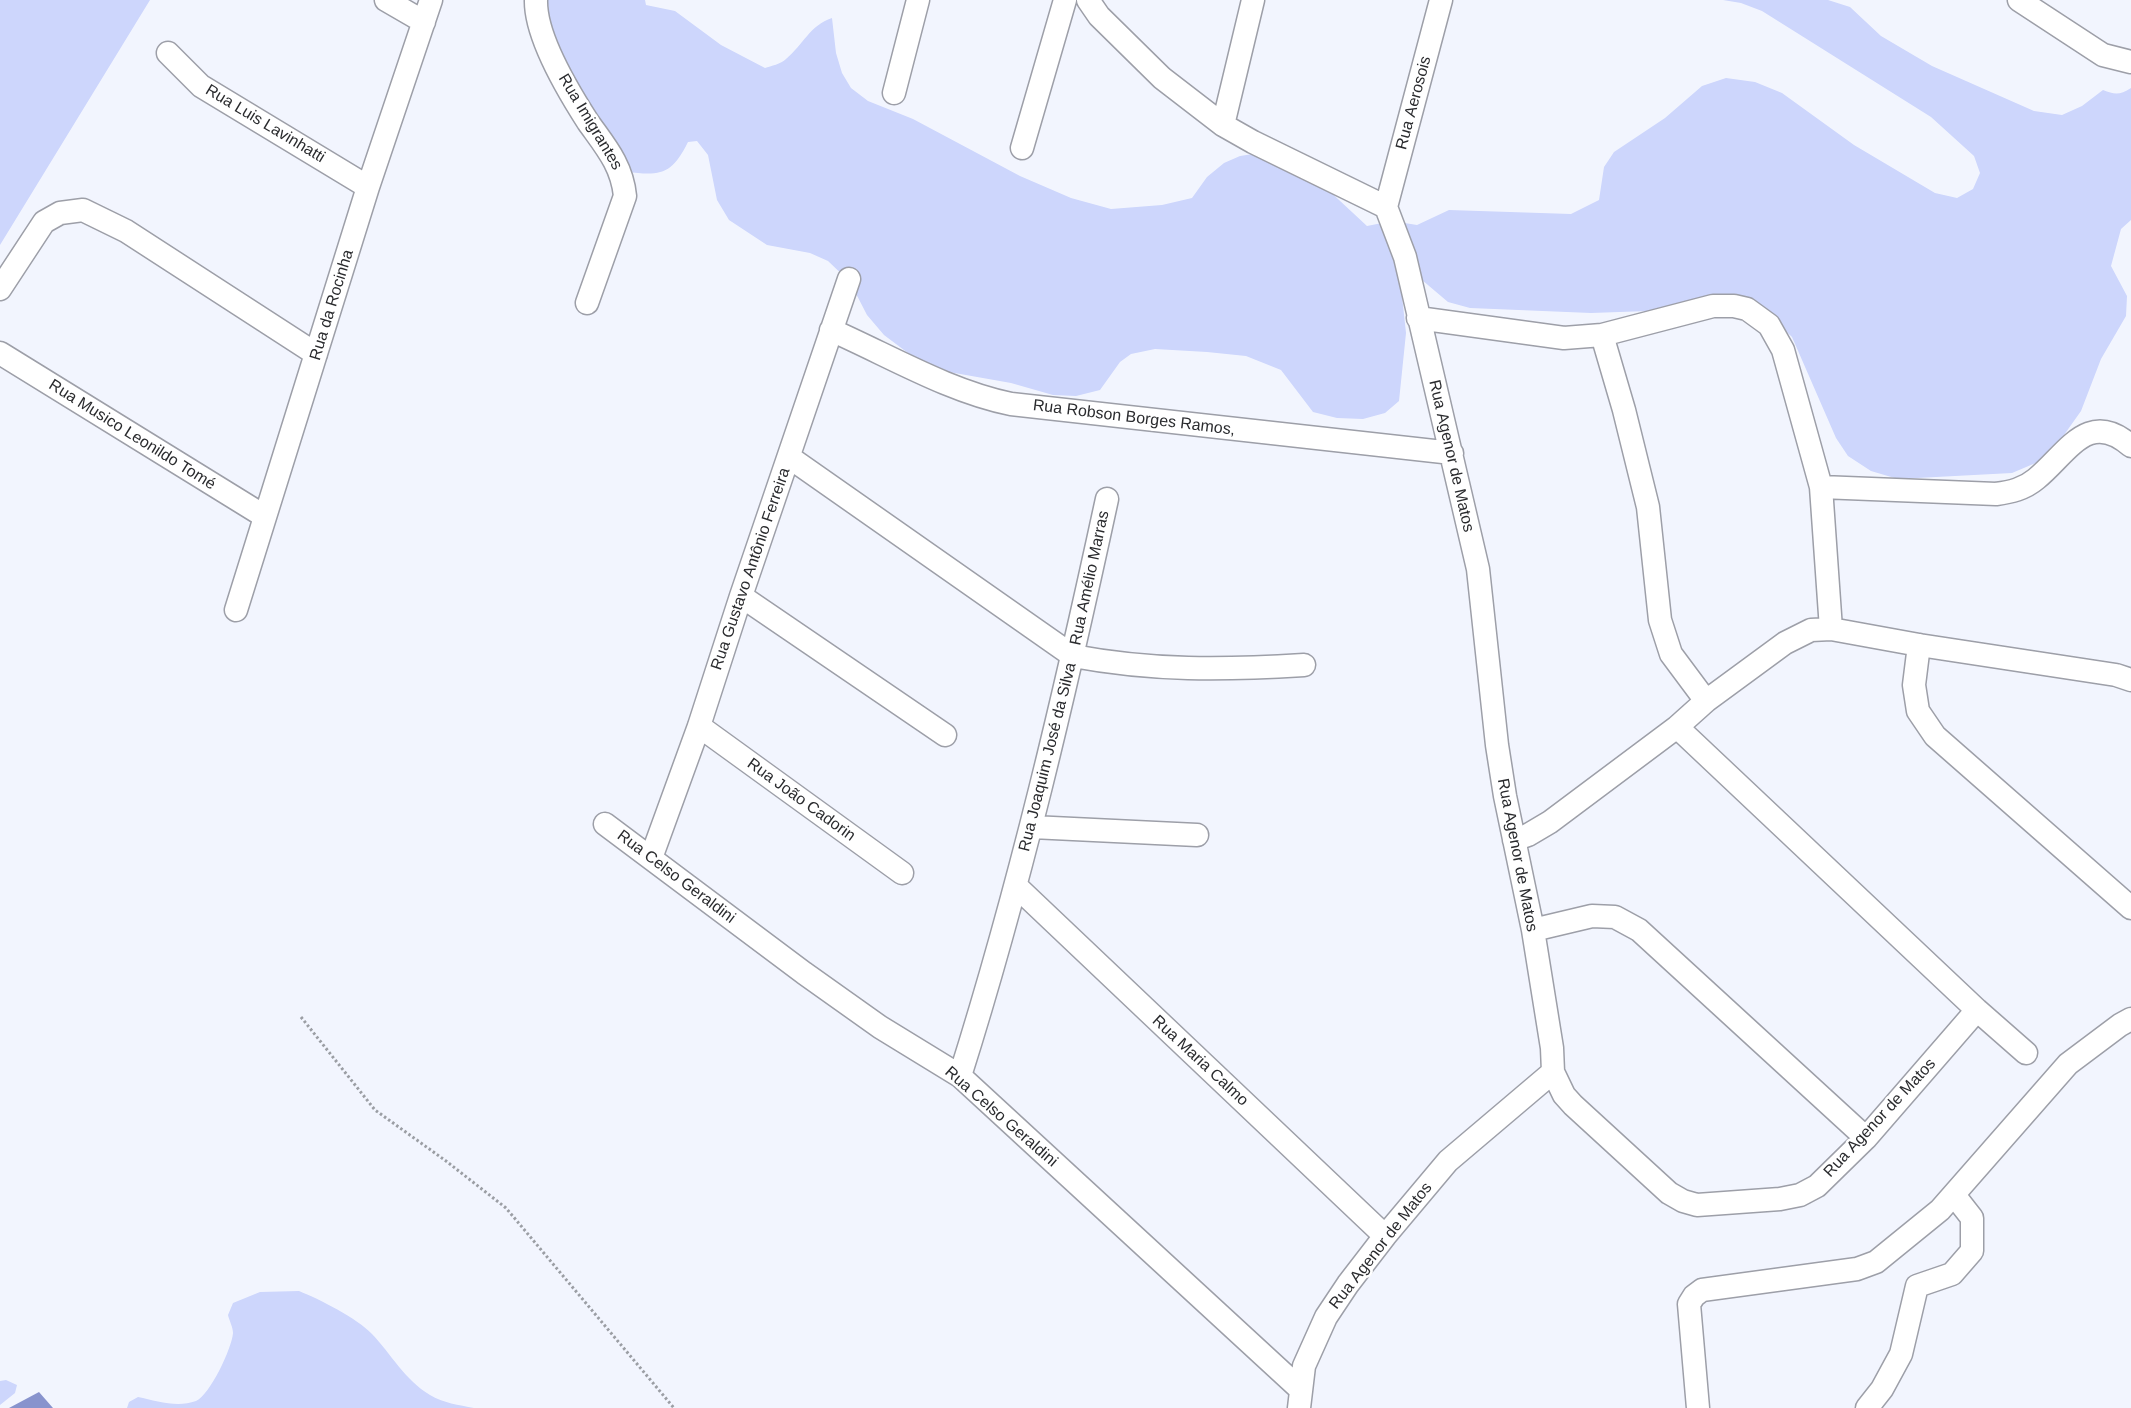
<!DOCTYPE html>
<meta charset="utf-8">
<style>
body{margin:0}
canvas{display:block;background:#f2f5fe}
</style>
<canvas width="2131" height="1408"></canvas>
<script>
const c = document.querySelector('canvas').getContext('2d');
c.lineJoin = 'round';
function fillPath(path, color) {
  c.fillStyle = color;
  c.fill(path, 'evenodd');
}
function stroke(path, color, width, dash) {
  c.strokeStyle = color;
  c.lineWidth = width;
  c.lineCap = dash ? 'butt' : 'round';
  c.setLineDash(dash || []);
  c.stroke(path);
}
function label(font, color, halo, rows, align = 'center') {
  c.font = font + ' Helvetica,sans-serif';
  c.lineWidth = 5;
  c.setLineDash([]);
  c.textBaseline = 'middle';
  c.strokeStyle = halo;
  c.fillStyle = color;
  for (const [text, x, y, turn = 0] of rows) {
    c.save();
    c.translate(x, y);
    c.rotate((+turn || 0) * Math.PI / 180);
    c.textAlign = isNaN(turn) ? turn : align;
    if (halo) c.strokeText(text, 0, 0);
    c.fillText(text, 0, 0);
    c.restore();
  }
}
const green = new Path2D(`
 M0 0H150L0 245Z
 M548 0H645L646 5 675 11 721 45 765 68C771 66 781 64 786 59 803 45 810 25 832 18L836 53 842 73 851 88 868 101 913 119 1020 176 1071 198 1111 209 1162 205 1192 198 1207 177 1224 163 1240 156 1253 154 1288 162 1310 173 1367 226 1392 221 1417 225 1449 210 1571 214 1599 200 1604 167 1614 152 1665 118 1702 86 1726 78 1755 82 1782 93 1854 145 1935 193 1957 198 1973 189 1980 173 1974 156 1931 117 1762 11 1741 3 1723 0H1828L1850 7 1881 36 1932 66 2034 111 2062 115 2082 106 2103 90C2115 95 2120 95 2131 88V220L2121 229 2111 266 2127 296 2126 316 2101 359 2081 411 2059 442 2038 462 2012 473 1898 479 1871 471 1848 456 1836 438 1792 337 1758 305 1702 299 1648 311 1591 313 1470 308 1448 302 1422 280 1406 284 1402 296 1406 333 1399 401 1385 413 1363 419 1337 418 1313 412 1281 370 1246 356 1207 352 1155 349 1131 354 1120 362 1100 390 1076 396 1053 395 1011 383 949 372 916 359 884 335 867 315 850 282 828 261 810 253 767 245 729 220 717 200 708 155 697 141 688 142C672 174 662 176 627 172L565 70 549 28Z
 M299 1291C319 1299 357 1318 372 1334 391 1354 405 1380 430 1395 443 1403 459 1405 474 1408H127L129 1402 138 1397C157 1401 177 1408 196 1401 210 1395 232 1348 233 1333 233 1327 229 1320 228 1315L233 1303 260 1292Z
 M6 1380 17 1385 15 1393 0 1405V1381Z`);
const water = new Path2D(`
 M39 1392 53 1408H9Z`);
const path = new Path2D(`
 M301 1017 375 1110 446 1161 506 1208 674 1408`);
const minor = new Path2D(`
 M386 0 424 22
 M536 0C535 36 568 91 588 122 605 146 622 165 625 196L587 303
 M1088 0 1099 16 1162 78 1223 125 1253 142 1386 207 1405 257 1478 569 1497 745 1505 796 1533 930 1552 1048 1553 1072 1564 1095 1573 1105 1669 1193 1683 1201 1697 1205 1780 1199 1800 1195 1817 1186 1866 1138 1977 1010
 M2019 0 2103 55 2131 62
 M168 53 201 86 368 187
 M894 93 918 0
 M1223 125 1253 0
 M1022 148 1065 0
 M1386 207 1441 0
 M0 289 44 222 60 213 83 210 126 231 316 354
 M1418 318 1564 338 1602 335 1713 306H1734L1747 309 1769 325 1783 350 1821 487 1831 629
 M831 330C890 356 948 391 1011 404L1452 453
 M1602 335 1624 410 1648 507 1660 620 1671 654 1706 701
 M0 353 264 516
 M789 457 1073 656C1153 671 1223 670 1304 665
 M1821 487 1996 494C2011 492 2024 489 2036 479 2067 454 2088 408 2131 446
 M741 596 945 735
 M236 610 368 187 431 0
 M1919 645 1914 685 1918 711 1935 736 2131 908
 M699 726 902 873
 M1677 727 1977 1010 2026 1053
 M605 824 804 973 880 1027 960 1076 1300 1389
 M1032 827 1197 835
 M1514 840 1528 835 1550 822 1677 727 1706 701 1785 643 1811 630 1831 629 1919 645 2116 675 2131 680
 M651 858 699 726 741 596 849 279
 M1016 886 1385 1236
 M1533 930 1592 916 1615 917 1639 930 1866 1138
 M960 1076C1020 886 1065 693 1107 499
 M1299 1408 1304 1366 1326 1317 1348 1284 1385 1236 1448 1161 1553 1072
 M1698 1408 1689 1304 1694 1296 1702 1290 1857 1269 1876 1262 1940 1210 2068 1064 2120 1025 2131 1019
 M1867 1408 1882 1389 1901 1354 1917 1286 1952 1274 1972 1251V1218L1954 1195`);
const streetNames = [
 ["Rua Aerosois",1414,103,-75],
 ["Rua Imigrantes",590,122,59],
 ["Rua Luis Lavinhatti",265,124,31],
 ["Rua da Rocinha",332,305,-73],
 ["Rua Robson Borges Ramos,",1134,418,7],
 ["Rua Musico Leonildo Tomé",132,435,32],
 ["Rua Agenor de Matos",1451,456,77],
 ["Rua Gustavo Antônio Ferreira",751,569,-71],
 ["Rua Amélio Marras",1090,578,-78],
 ["Rua Joaquim José da Silva",1048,757,-76],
 ["Rua João Cadorin",801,800,36],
 ["Rua Agenor de Matos",1517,855,79],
 ["Rua Celso Geraldini",676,877,37],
 ["Rua Maria Calmo",1200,1061,43],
 ["Rua Celso Geraldini",1001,1117,41],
 ["Rua Agenor de Matos",1880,1118,-47],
 ["Rua Agenor de Matos",1381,1246,-52]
];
fillPath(green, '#cdd6fc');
fillPath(water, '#8893cd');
stroke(minor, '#9d9fa8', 25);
stroke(path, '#9b9ea4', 3, [2.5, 2.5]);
stroke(minor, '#fff', 22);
label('16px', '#2a2b2e', '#fff', streetNames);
</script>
